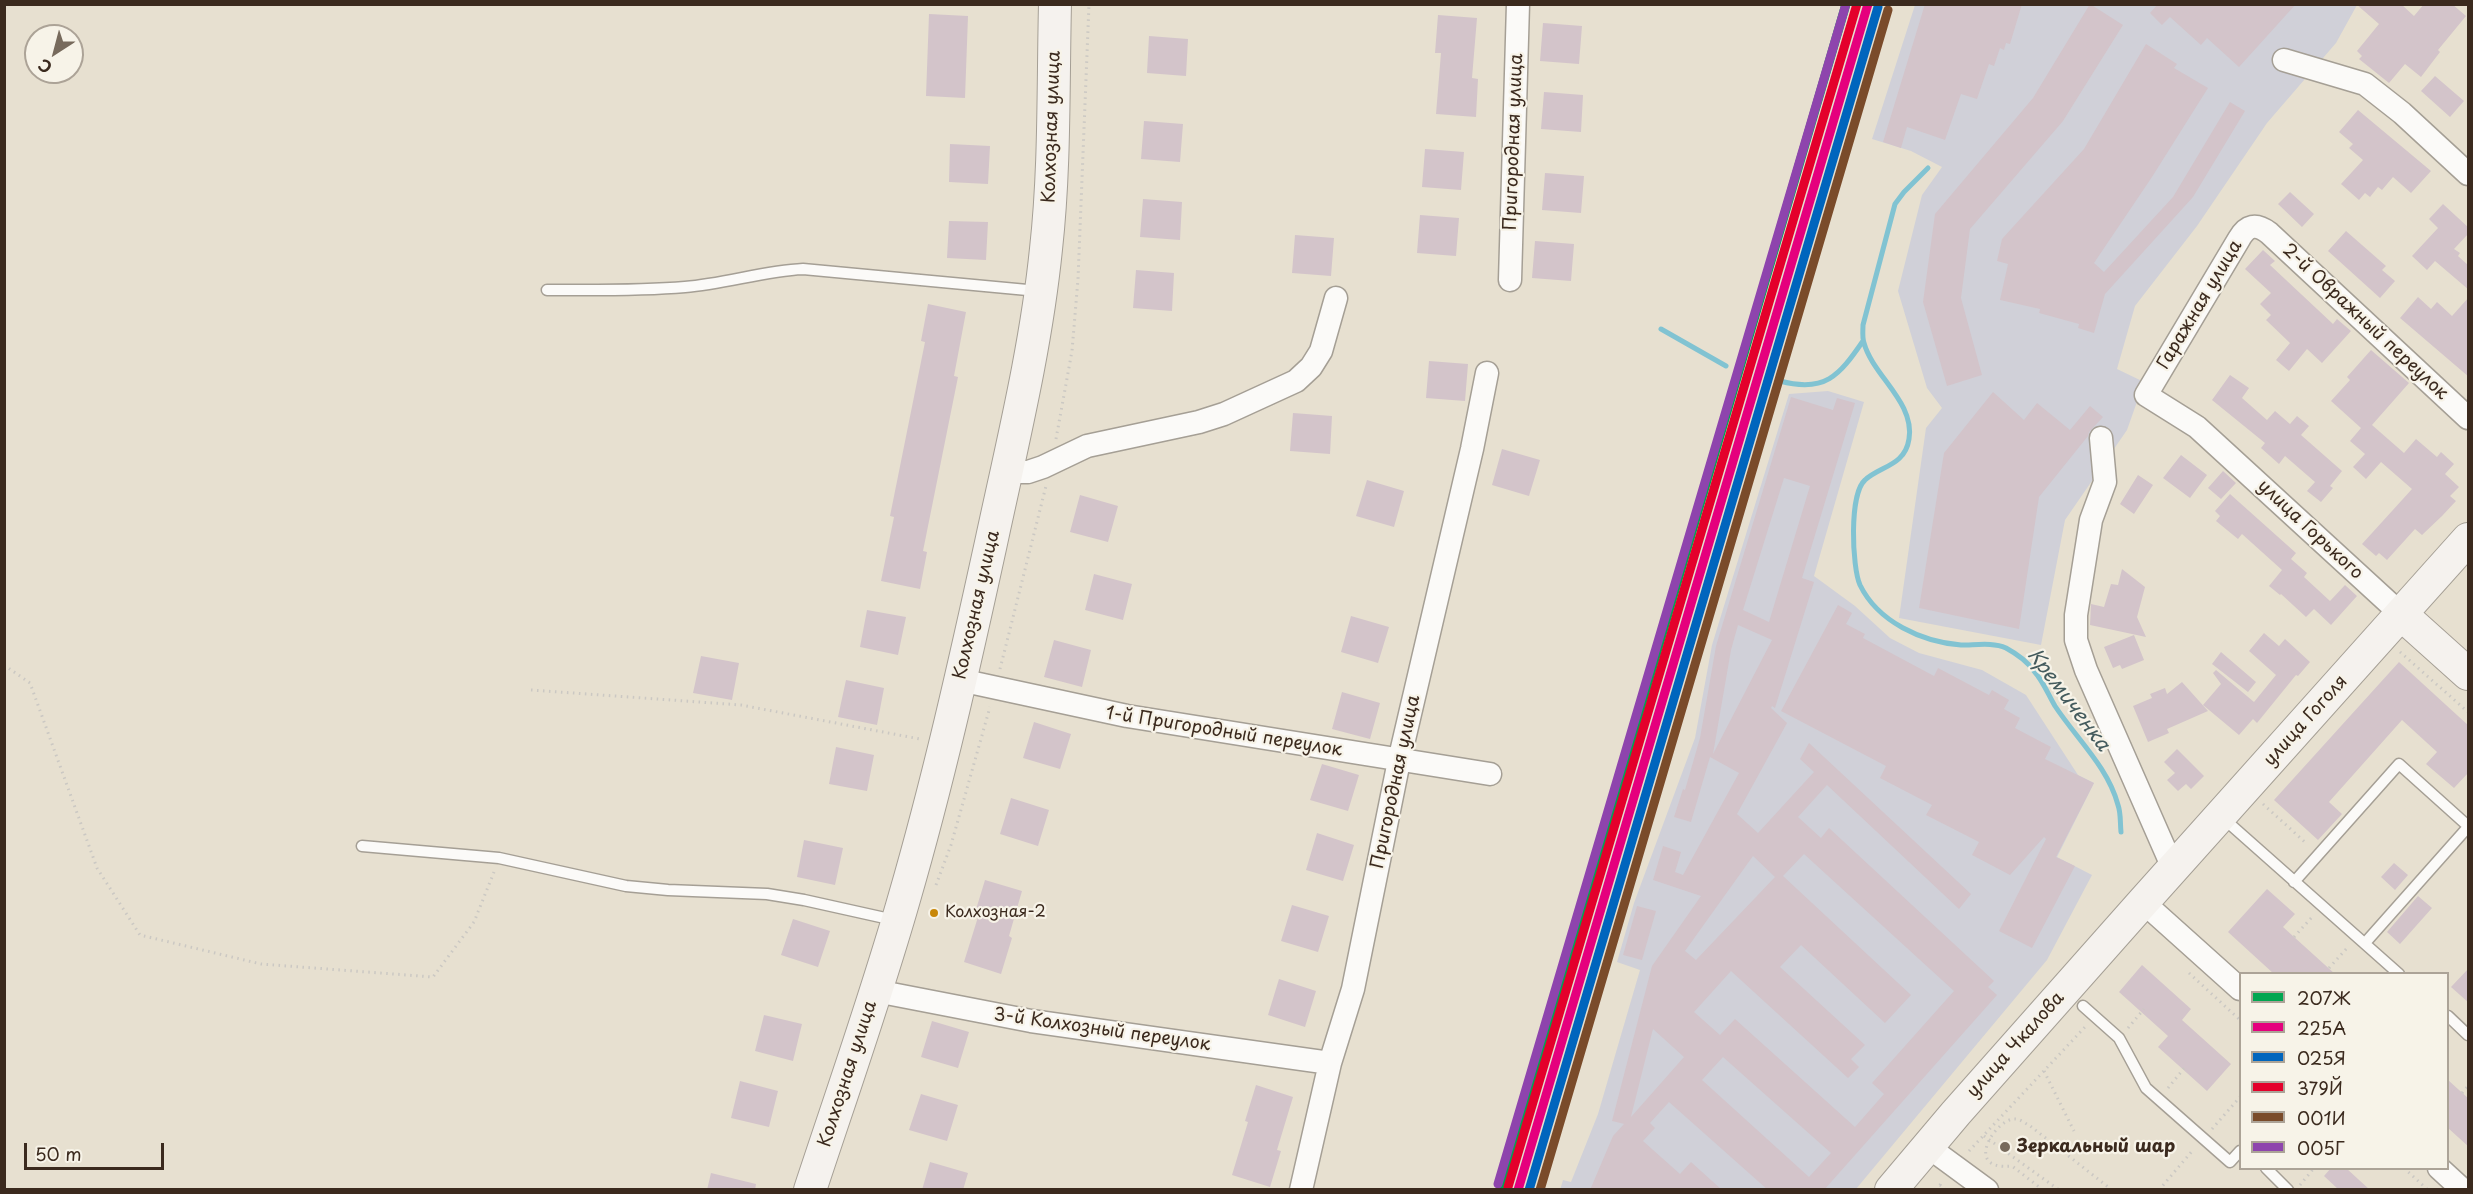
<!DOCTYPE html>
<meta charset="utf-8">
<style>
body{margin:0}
#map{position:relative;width:2473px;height:1194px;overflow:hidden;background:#e7e0d0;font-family:"Playpen Sans",sans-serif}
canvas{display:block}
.frame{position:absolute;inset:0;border:6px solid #3b2a1e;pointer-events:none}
.legend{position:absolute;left:2239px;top:972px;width:210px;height:198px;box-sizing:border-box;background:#f7f3e8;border:2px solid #aca397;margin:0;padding:8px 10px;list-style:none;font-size:18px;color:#3b2a1e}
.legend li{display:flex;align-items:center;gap:12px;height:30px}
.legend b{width:30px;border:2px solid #aca397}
.north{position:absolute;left:24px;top:24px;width:60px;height:60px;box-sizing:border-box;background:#f7f3e8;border:2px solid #aca397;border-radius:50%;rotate:216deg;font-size:16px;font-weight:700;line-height:24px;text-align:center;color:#3b2a1e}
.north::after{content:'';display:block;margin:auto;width:21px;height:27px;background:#776a5c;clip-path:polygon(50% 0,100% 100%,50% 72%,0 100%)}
.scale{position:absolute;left:24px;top:1143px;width:140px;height:27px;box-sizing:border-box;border:3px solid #3b2a1e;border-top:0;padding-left:8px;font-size:18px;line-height:21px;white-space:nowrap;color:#3b2a1e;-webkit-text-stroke:4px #f7f3e8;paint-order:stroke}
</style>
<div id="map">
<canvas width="2473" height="1194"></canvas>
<div class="frame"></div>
<ul class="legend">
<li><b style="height:8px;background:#00a651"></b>207Ж</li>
<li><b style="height:8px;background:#e5007d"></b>225А</li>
<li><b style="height:8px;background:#0065bd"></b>025Я</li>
<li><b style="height:8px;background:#e4002b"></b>379Й</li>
<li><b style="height:8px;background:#7a4b2a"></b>001И</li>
<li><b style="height:8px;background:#8e44ad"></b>005Г</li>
</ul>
<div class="north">С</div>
<div class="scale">50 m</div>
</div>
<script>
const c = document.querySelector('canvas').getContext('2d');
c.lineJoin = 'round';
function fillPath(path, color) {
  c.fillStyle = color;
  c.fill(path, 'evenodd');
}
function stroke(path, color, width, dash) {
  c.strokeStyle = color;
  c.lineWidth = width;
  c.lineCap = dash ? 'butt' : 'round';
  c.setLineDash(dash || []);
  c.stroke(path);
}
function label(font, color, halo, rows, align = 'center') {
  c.font = font + ' "Playpen Sans",sans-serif';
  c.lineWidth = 4.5;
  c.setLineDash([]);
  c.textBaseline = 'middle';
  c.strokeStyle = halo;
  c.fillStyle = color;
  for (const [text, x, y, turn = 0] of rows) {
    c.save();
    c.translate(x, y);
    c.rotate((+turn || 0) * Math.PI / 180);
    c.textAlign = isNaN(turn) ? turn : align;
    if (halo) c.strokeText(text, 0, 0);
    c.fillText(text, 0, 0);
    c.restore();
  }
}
const industrial = new Path2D(`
 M1915 5H2357L2336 43 2267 123 2197 226 2135 306 2117 369 2144 382 2127 430 2065 520 2041 645 1899 618 1926 428 1942 408 1927 388 1898 291 1922 195 1942 167 1911 151 1872 139Z
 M1828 391 1864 402 1814 576 1855 606 1890 638 1919 653 1982 670 2026 695 2078 775 2094 783 2057 857 2092 875 2047 960 1856 1189 1560 1190 1563 1180 1571 1182 1598 1114 1640 970 1617 962 1634 903 1695 738 1712 645 1789 394Z`);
const stream = new Path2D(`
 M1928 168 1904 192 1895 204 1863 325C1863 330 1862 337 1864 343 1873 376 1915 402 1909 439 1905 466 1880 466 1865 480 1849 494 1852 567 1860 585 1878 622 1922 642 1961 645 1976 645 1993 642 2006 648 2017 654 2027 661 2034 671 2043 681 2048 694 2055 706 2076 738 2108 767 2118 805 2121 813 2120 823 2121 832
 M1661 329 1726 366
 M1780 381C1825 393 1839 376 1863 341`);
const building = new Path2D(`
 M1925 4H2022L2010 44 2006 43 2004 50 2000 48 1994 66 1989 64 1977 99 1961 94 1945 140 1907 127 1901 148 1883 142Z
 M2090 4 2123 25 2063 121 1970 229 1961 298 1982 375 1947 386 1923 302 1935 214 2033 98Z
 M2158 4H2296L2239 67 2207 38 2201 45 2170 17 2162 25 2150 13Z
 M2356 4H2401L2414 16 2424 4H2452L2466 16 2438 50 2440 52 2421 77 2405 64 2389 83 2359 59 2362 56 2357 51 2379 24Z
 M929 14 968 16 965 98 926 96Z
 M1438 15 1477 18 1472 78 1478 79 1476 117 1436 114 1441 53H1435Z
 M1543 23 1582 26 1579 64 1540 61Z
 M1149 36 1188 39 1186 76 1147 73Z
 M2146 44 2177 64 2174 68 2208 88 2152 177 2094 263 2104 272 2173 197 2230 102 2245 111 2193 197 2105 294 2094 333 2078 328 2079 324 2039 313 2040 309 2000 300 2008 264 1997 261 2002 239 2084 149Z
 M2435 76 2464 101 2450 117 2421 91Z
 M1544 92 1583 95 1581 132 1541 129Z
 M2358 110 2431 171 2411 193 2393 177 2382 190 2378 187 2370 197 2365 193 2359 200 2341 184 2363 160 2349 148 2353 144 2339 132Z
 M1144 121 1183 124 1180 162 1141 159Z
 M950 144 990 146 988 184 949 182Z
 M1425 149 1464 152 1461 190 1422 187Z
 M1545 173 1584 176 1581 213 1542 210Z
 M2290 192 2314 214 2302 227 2278 204Z
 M1143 199 1182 202 1180 240 1140 237Z
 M2443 204 2469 228V233L2454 249 2460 253 2458 256 2469 266V290L2435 261 2427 270 2412 256 2438 228 2429 219Z
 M1420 215 1459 218 1456 256 1417 253Z
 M949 221 988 222 986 260 947 258Z
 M2346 231 2386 266 2382 270 2395 281 2380 298 2328 251Z
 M1295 235 1334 238 1331 276 1292 273Z
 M1535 241 1574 244 1571 281 1532 278Z
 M2263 250 2275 261 2270 265 2333 324 2337 319 2351 331 2322 363 2307 349 2289 371 2276 360 2290 343 2266 320 2271 315 2260 304 2271 293 2245 269Z
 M1136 270 1174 273 1172 311 1133 308Z
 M2418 297 2431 309 2437 302 2452 316 2469 297V377L2400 318Z
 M928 304 966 312 954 376 958 377 923 551 927 552 920 589 881 581 894 517 890 516 925 342 921 341Z
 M2371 350 2409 383 2372 425 2404 453 2416 439 2437 457 2441 452 2454 464 2445 474 2459 487 2450 496 2456 501 2442 516 2422 535 2415 529 2387 560 2379 553 2376 556 2362 544 2412 489 2381 462 2366 479 2353 467 2365 454 2350 441 2361 428 2331 401 2350 380 2347 377Z
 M1429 361 1468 364 1465 401 1426 398Z
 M2230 375 2249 388 2242 398 2267 420 2275 411 2290 424 2297 416 2309 426 2301 435 2342 471 2330 486 2333 488 2321 502 2307 491 2315 482 2285 456 2279 464 2261 448 2265 443 2212 400Z
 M1993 392 2024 420 2037 403 2070 430 2090 406 2103 417 2089 432 2088 436 2039 497 2019 629 1919 608 1944 453Z
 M1791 397 1833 410 1837 398 1855 403 1802 578 1814 582 1775 708 1772 706 1771 708 1787 723 1737 814 1758 833 1814 772 1800 759 1809 743 1971 894 1959 909 1827 785 1798 817 1821 838 1829 828 1994 981 1988 987 1997 995 1824 1190H1768L1669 1102 1650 1123 1655 1128 1643 1141 1680 1174 1691 1162 1722 1190H1590L1613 1136 1624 1124 1612 1121 1652 966 1701 896 1653 880 1663 846 1681 852 1675 872 1683 875 1739 773 1710 757 1691 822 1674 817 1683 789 1685 790 1700 738 1716 646ZM1784 478 1810 486 1769 622 1743 610ZM1738 625 1772 640 1713 754 1731 650ZM1804 854 1954 991 1872 1083 1884 1094 1855 1127 1735 1019 1720 1035 1694 1012 1731 971 1848 1078 1859 1067 1851 1059 1865 1045 1780 967 1801 945 1885 1023 1911 995 1783 876ZM1753 856 1775 877 1696 960 1685 951ZM1653 1029 1684 1057 1631 1117ZM1723 1057 1831 1153 1809 1177 1702 1080Z
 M1293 413 1332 416 1330 454 1290 451Z
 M1502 449 1540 460 1529 496 1492 485Z
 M2181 455 2207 475 2190 498 2163 478Z
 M2223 471 2236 483 2221 499 2208 488Z
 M2138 475 2153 485 2134 514 2120 504Z
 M1367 480 1404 491 1394 527 1356 516Z
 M2230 494 2296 553 2291 559 2307 573 2304 577 2330 601 2345 585 2357 596 2331 625 2314 609 2306 617 2281 594 2280 595 2269 586 2282 570 2242 534 2238 539 2216 521 2220 516 2215 511Z
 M1080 495 1118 506 1108 542 1070 532Z
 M2122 569 2145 587 2137 617 2146 637 2090 625 2091 604 2104 607 2111 584 2118 585Z
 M1094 574 1132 584 1123 620 1085 610Z
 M1838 605 1852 613 1846 624 1865 634 1863 638 1934 676 1938 668 1989 695 1992 690 2009 700 2004 709 2020 718 2015 728 2051 747 2045 759 2094 783 2056 857 2075 866 2032 948 1999 931 2046 839 2044 837 2010 875 1972 855 1979 842 1926 815 1932 805 1880 778 1886 766 1781 711Z
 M867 610 906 617 898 655 860 647Z
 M1351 616 1389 627 1378 663 1341 652Z
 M2264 633 2279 646 2285 639 2310 662 2298 676 2296 675 2257 723 2253 719 2239 735 2203 705 2221 684 2213 673 2216 670 2254 702 2276 675 2249 651Z
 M2134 635 2144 660 2122 669 2120 665 2113 668 2104 647Z
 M1054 640 1091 650 1082 687 1044 677Z
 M2221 652 2256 682 2248 692 2212 664Z
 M701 656 739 663 732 700 693 693Z
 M2399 662 2469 726V772L2454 788 2426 764 2437 752 2402 720 2329 802 2342 814 2318 840 2274 800Z
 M846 680 884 688 877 725 838 717Z
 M2182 682 2208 711 2167 729 2169 733 2148 742 2133 706 2152 698 2150 694 2165 688 2167 694Z
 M1342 692 1380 703 1370 739 1332 729Z
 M1034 722 1071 734 1060 769 1023 758Z
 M836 747 874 755 867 791 829 784Z
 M2177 749 2204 776 2191 789 2186 784 2178 791 2167 780 2175 773 2164 762Z
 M1322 764 1359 775 1348 811 1310 800Z
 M1011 798 1049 810 1038 846 1000 834Z
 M1317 833 1354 845 1343 881 1306 870Z
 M804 840 843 848 835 885 797 877Z
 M2394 863 2408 875 2395 890 2381 877Z
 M985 880 1022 891 1009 936 1012 938 1001 974 964 962 978 917 974 916Z
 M2267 889 2295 914 2283 927 2335 974H2274L2228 932Z
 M2418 896 2432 908 2400 944 2387 932Z
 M1292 905 1329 916 1318 952 1281 941Z
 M1637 906 1656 911 1642 960 1623 955Z
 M793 919 830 931 818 967 781 955Z
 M2142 965 2191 1009 2182 1020 2231 1064 2207 1091 2158 1047 2168 1036 2119 992Z
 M2469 968V1003L2451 987Z
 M1279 979 1316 991 1305 1027 1268 1015Z
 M764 1015 802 1024 793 1061 755 1051Z
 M932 1021 969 1032 958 1068 921 1057Z
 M2448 1080 2469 1099V1147L2448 1128Z
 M740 1081 778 1091 769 1127 731 1118Z
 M1256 1085 1293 1097 1277 1150 1281 1151 1270 1187 1232 1175 1248 1122 1245 1121Z
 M921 1094 958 1105 947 1141 909 1130Z
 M930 1162 968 1173 963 1190H922Z
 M2331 1168H2346L2370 1190H2339L2324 1176Z
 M711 1173 756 1184 755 1190H707Z`);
const path = new Path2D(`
 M1056 439 1072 351 1078 279 1089 4
 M2400 652 2468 712
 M4 665 30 683 97 868 140 935 261 964 433 977 474 922 494 872
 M1000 669 1046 486
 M531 690 741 705 920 739
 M2263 804 2307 844
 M936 885 951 845 990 707
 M2294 937 2313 916
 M2329 968 2348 947
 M2189 973 2240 1020
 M2128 1028 2144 1009
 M2044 1071 2074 1131
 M2168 1088 2186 1066
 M2462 1093 2468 1086
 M2212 1129 2240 1097
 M1984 1136 2059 1190
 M1969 1151 2085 1027
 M2404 1168 2428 1190
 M1940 1185 1946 1190
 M2300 1185 2314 1168
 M1936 1190 1943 1181
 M2043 1190 2012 1166C1960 1171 1998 1116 2016 1119 2020 1119 2026 1124 2029 1125L2112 1190
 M2159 1190 2193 1150`);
const lane = new Path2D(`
 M547 290C593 290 639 291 685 287 725 284 763 271 803 269L1038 291
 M2223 818 2399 974
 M362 846 499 858 626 886 668 890 767 894 804 900 894 920
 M2294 882 2399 764 2468 826
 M2365 943 2468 827
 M2083 1006 2119 1038 2146 1088 2230 1162 2240 1151
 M2448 1016 2468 1035
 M2266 1168 2288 1190`);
const street = new Path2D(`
 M2284 60 2365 84 2402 113 2468 174
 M1510 280 1518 4
 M2101 438 2105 482 2091 520 2076 615V640L2086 670 2173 868
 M1007 472H1028L1043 467 1087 446 1199 422 1224 414 1296 381 1311 367 1321 351 1336 298
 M2401 614 2197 427 2146 395 2239 239C2247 225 2256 223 2269 233L2468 418
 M960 680 1127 716 1490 774
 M2143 902 2240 989
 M876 991 1031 1021 1330 1063
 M1927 1146 1987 1190
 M2439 1168 2463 1190
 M1301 1190 1330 1063 1353 989 1399 761 1472 449 1487 373`);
const secondary = new Path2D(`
 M2401 614 2468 674
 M810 1190C842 1093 876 997 904 899 938 782 965 662 991 543 1012 445 1036 348 1046 249 1055 168 1053 86 1055 4
 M1891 1190 1956 1113 2143 902 2468 539`);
const rail1 = new Path2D(`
 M1500 1190 1846 4`);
const rail2 = new Path2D(`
 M1518 1190 1868 4`);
const rail3 = new Path2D(`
 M1529 1190 1878 7`);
const rail4 = new Path2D(`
 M1508 1187 1857 4`);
const rail5 = new Path2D(`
 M1540 1190 1888 10`);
const rail6 = new Path2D(`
 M1498 1184 1846 4`);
const markers = [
 [934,913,5,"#c88708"],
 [2005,1147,6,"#776a5c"]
];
const busNames = [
 ["Колхозная-2",945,913]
];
const streetNames = [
 ["Колхозная улица",1052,127,-88],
 ["Пригородная улица",1514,142,-88],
 ["Гаражная улица",2200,305,-59],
 ["2-й Овражный переулок",2365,322,43],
 ["улица Горького",2310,530,43],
 ["Колхозная улица",977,605,-77],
 ["улица Гоголя",2306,721,-48],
 ["1-й Пригородный переулок",1224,732,9],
 ["Пригородная улица",1396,782,-78],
 ["3-й Колхозный переулок",1102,1030,8],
 ["улица Чкалова",2016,1045,-48],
 ["Колхозная улица",848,1074,-72]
];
const poiNames = [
 ["Зеркальный шар",2017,1147]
];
const waterNames = [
 ["Кремиченка",2068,700,53]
];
fillPath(industrial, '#d0d0d8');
stroke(stream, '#81c3d2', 5);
fillPath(building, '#d3c4ca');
stroke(lane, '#a59f95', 13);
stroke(street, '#a59f95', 25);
stroke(secondary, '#a59f95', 34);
stroke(path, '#cbc8c3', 3, [1.5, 4.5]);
stroke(lane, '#fbfaf8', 10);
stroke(street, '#fbfaf8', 22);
stroke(secondary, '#f5f2ee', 32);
stroke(rail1, '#00a651', 9);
stroke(rail2, '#e5007d', 9);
stroke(rail3, '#0065bd', 9);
stroke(rail4, '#e4002b', 9);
stroke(rail5, '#7a4b2a', 9);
stroke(rail6, '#8e44ad', 9);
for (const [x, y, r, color] of markers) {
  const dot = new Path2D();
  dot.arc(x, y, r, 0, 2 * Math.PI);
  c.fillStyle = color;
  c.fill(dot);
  stroke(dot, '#f7f3e8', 2);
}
label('16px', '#3b2a1e', '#f7f3e8', busNames, 'left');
label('18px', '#3b2a1e', '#f7f3e8', streetNames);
label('bold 18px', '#3b2a1e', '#f7f3e8', poiNames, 'left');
label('italic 20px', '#445b5d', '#f7f3e8', waterNames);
</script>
